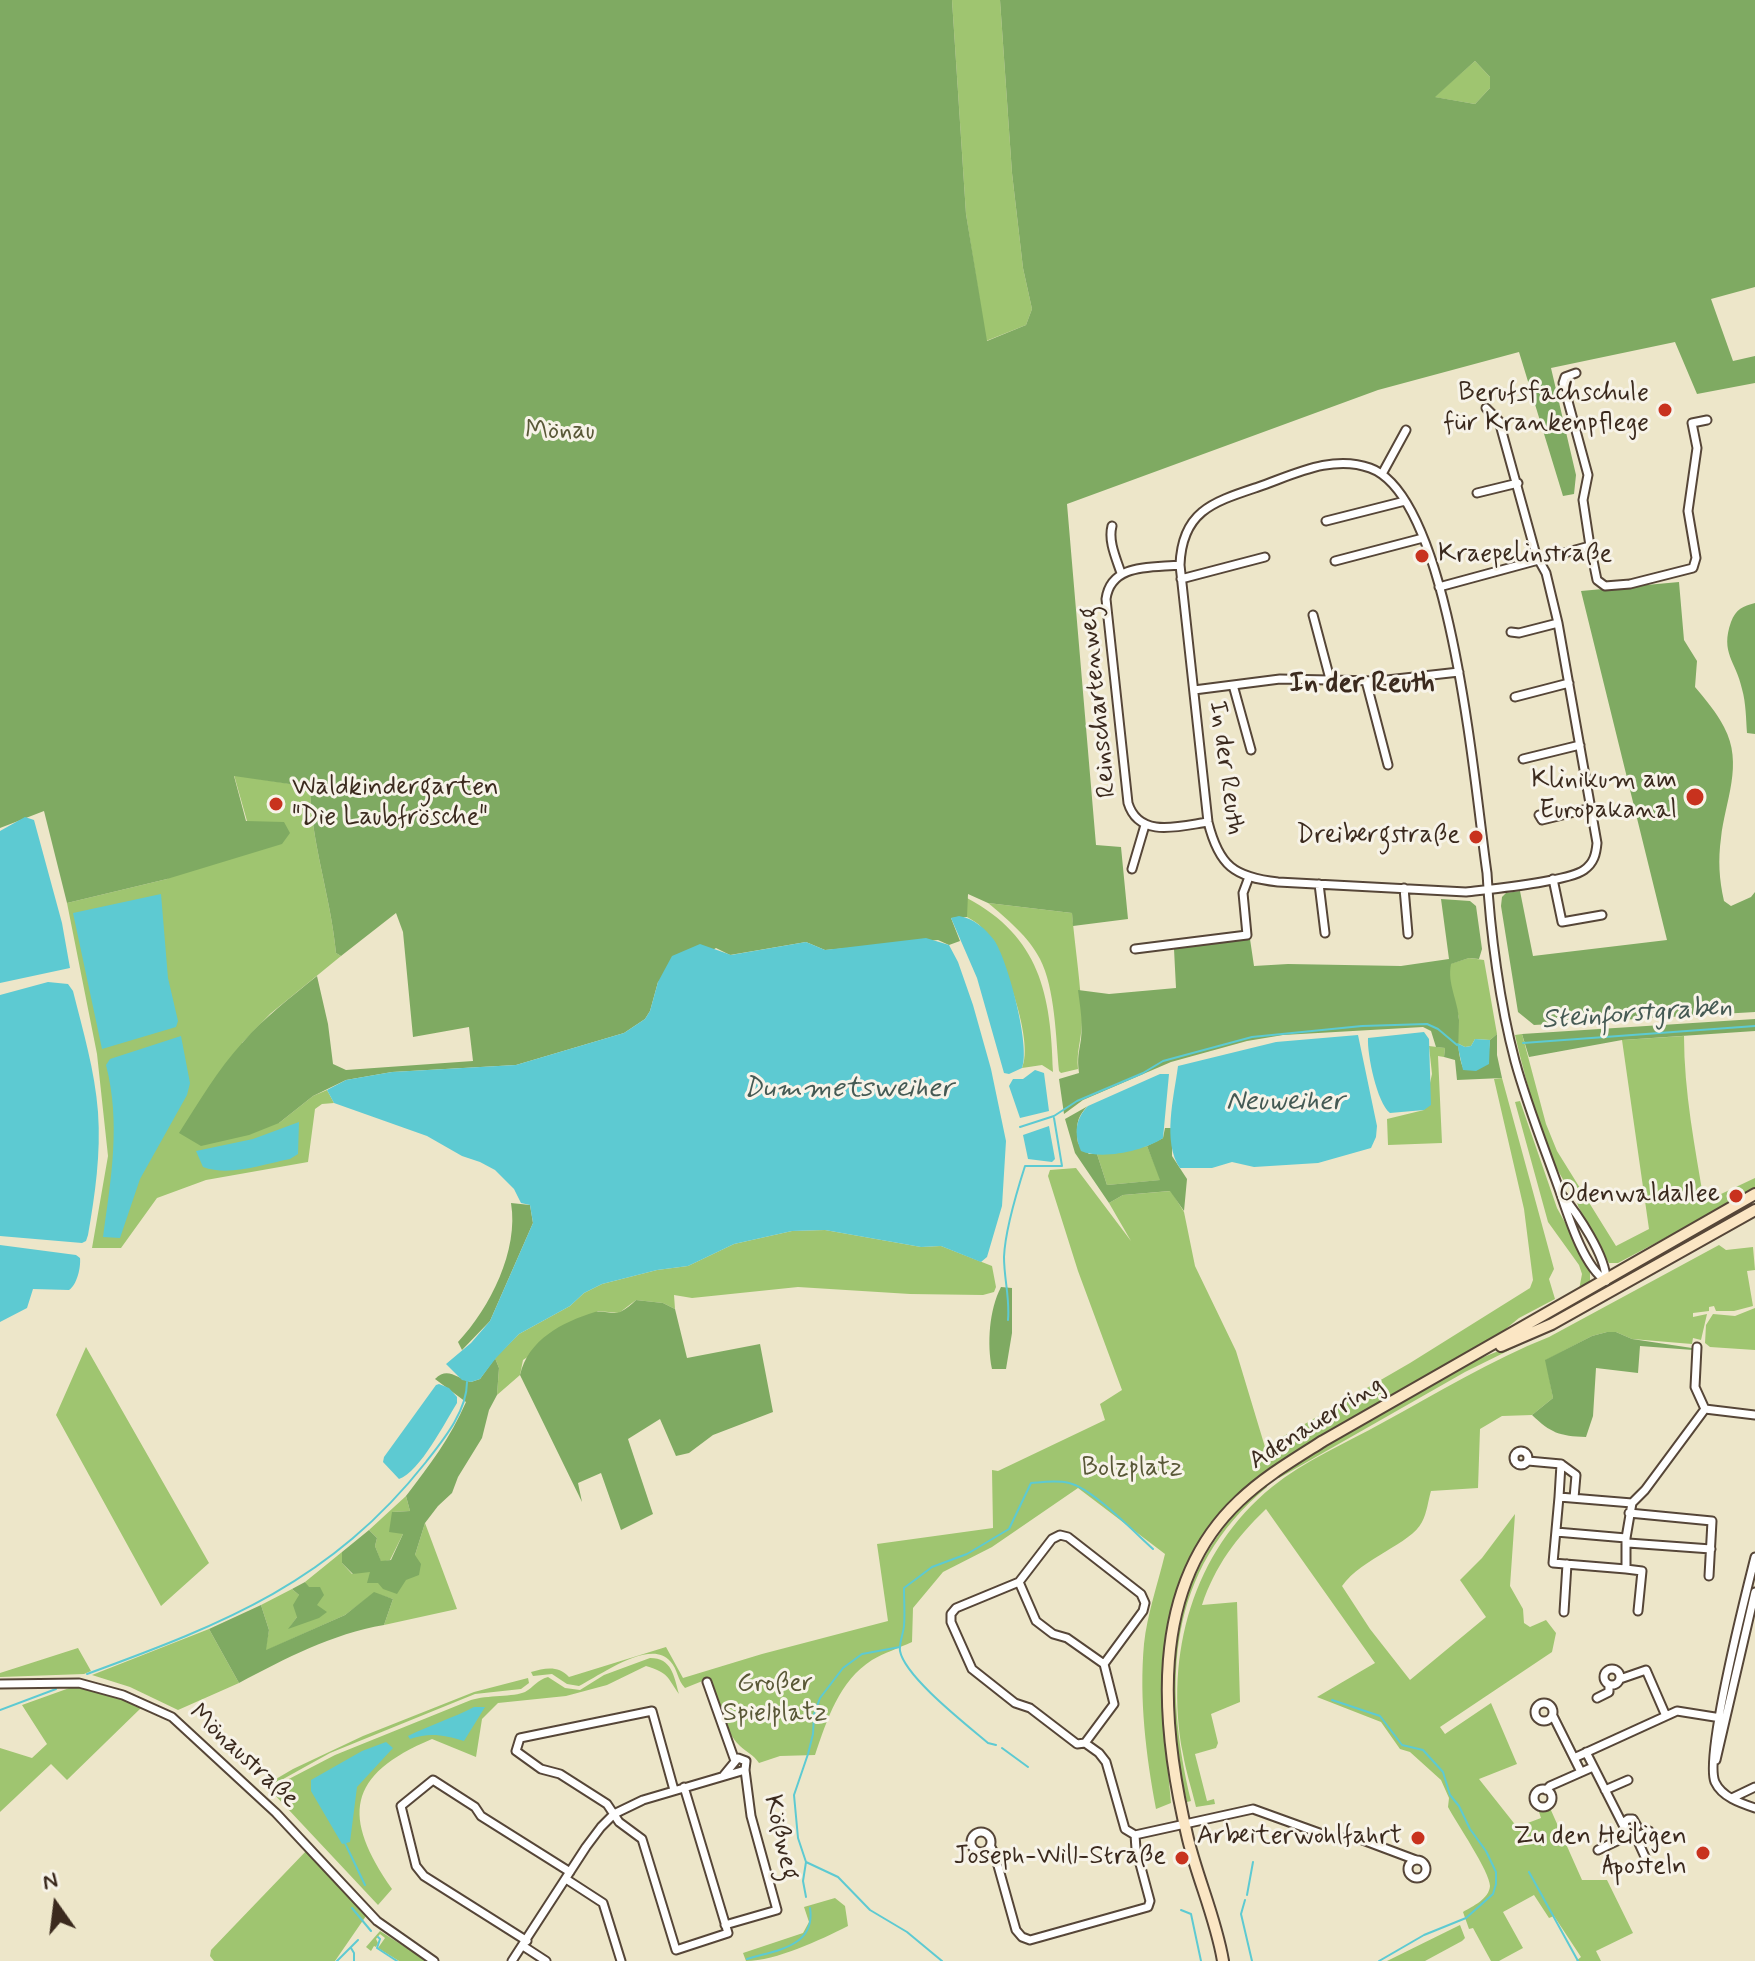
<!DOCTYPE html>
<meta charset="utf-8">
<style>
body{margin:0}
#map{position:relative;width:1755px;height:1961px;overflow:hidden;background:#ede6c9;font-family:Mynerve,sans-serif}
canvas{display:block}
.north{position:absolute;left:16px;top:1865px;width:80px;height:80px;-webkit-text-stroke:6px #f7f3e8;paint-order:stroke;rotate:346deg;font-size:22px;font-weight:700;line-height:32px;text-align:center;color:#3b2a1e}
.north::after{content:'';display:block;margin:auto;width:28px;height:36px;background:#3b2a1e;clip-path:polygon(50% 0,100% 100%,50% 72%,0 100%)}
</style>
<div id="map">
<canvas width="1755" height="1961"></canvas>
<div class="north">N</div>
</div>
<script>
const c = document.querySelector('canvas').getContext('2d');
c.lineJoin = 'round';
function fillPath(path, color) {
  c.fillStyle = color;
  c.fill(path, 'evenodd');
}
function stroke(path, color, width, dash) {
  c.strokeStyle = color;
  c.lineWidth = width;
  c.lineCap = dash ? 'butt' : 'round';
  c.setLineDash(dash || []);
  c.stroke(path);
}
function label(font, color, halo, rows, align = 'center') {
  c.font = font + ' Mynerve,sans-serif';
  c.lineWidth = 6;
  c.setLineDash([]);
  c.textBaseline = 'middle';
  c.strokeStyle = halo;
  c.fillStyle = color;
  for (const [text, x, y, turn = 0] of rows) {
    c.save();
    c.translate(x, y);
    c.rotate((+turn || 0) * Math.PI / 180);
    c.textAlign = isNaN(turn) ? turn : align;
    if (halo) c.strokeText(text, 0, 0);
    c.fillText(text, 0, 0);
    c.restore();
  }
}
const green = new Path2D(`
 M952 0H1000L1012 173 1023 268 1032 309 1026 325 986 341 966 214Z
 M1475 61 1490 77V88L1475 104 1434 97Z
 M234 775 310 787C311 843 331 897 336 953L341 956 270 1014 242 1043 279 1123 313 1096 327 1090 334 1103 322 1104 315 1109 308 1162 206 1180 157 1198 121 1248H92L108 1156 97 1054 67 903 167 879 247 821Z
 M967 898C1040 937 1051 994 1053 1072L1042 1065 1022 1068C1035 1041 1002 951 982 928 978 923 972 920 967 917Z
 M988 903 1072 913C1075 948 1081 985 1082 1020 1082 1038 1076 1052 1078 1069L1061 1073 1059 1071C1056 1038 1055 988 1040 959 1029 937 1006 918 988 903Z
 M1469 958 1484 960 1497 1034 1490 1040 1475 1039 1471 1046 1465 1047 1457 1043 1459 1018 1448 977 1450 964Z
 M1522 1034 1546 1124 1557 1151 1616 1246 1649 1229 1622 1040 1684 1036C1684 1092 1695 1147 1704 1202L1755 1178V1190L1728 1201 1729 1204 1618 1263H1609L1578 1206 1575 1192C1550 1179 1522 1065 1515 1035Z
 M1429 1046 1445 1048 1444 1057 1438 1056 1442 1143 1388 1145 1387 1119 1424 1110 1432 1074Z
 M1502 1078 1554 1269 1549 1279 1555 1299 1519 1318 1490 1342 1299 1450 1249 1485 1210 1527 1186 1567 1172 1608 1165 1643 1161 1699 1171 1803 1156 1809C1146 1755 1139 1699 1144 1644 1147 1615 1158 1583 1165 1554L1078 1488 992 1547 943 1572 913 1608 912 1642C899 1648 884 1653 872 1660 839 1681 827 1720 815 1755L780 1756 759 1763C753 1754 747 1753 740 1746 723 1730 717 1699 710 1678L685 1688C677 1680 678 1669 670 1661 650 1638 598 1677 579 1686L567 1684 552 1674 533 1676 531 1672C545 1668 558 1665 569 1677L666 1647 683 1678 762 1654 888 1621 877 1544 993 1528 992 1470 998 1471 1105 1420 1100 1404 1122 1390 1078 1271 1048 1176 1050 1170 1076 1168 1131 1241 1109 1203 1123 1195 1171 1191 1184 1212 1195 1266 1236 1351 1265 1447 1410 1363 1530 1288 1533 1280 1524 1209 1494 1079Z
 M1520 1101 1557 1208 1590 1268V1281L1579 1290 1582 1274 1579 1265 1548 1222 1515 1102Z
 M1147 1146 1161 1180 1107 1185 1097 1154Z
 M825 1230 921 1247 941 1246 992 1266 996 1287 994 1292 983 1295 910 1294 798 1287 692 1298 674 1295 675 1309 663 1303 636 1300 619 1313 598 1311 523 1360 520 1375 497 1395 499 1368 495 1358 519 1334 570 1306 584 1293 602 1284 657 1270 688 1266 734 1244 792 1231Z
 M1719 1245 1726 1250 1753 1247 1755 1270 1747 1271 1753 1306 1734 1311H1716L1714 1306 1709 1307V1311L1693 1313V1317L1707 1314 1701 1340 1693 1338 1692 1344 1632 1339 1616 1332H1607L1592 1336 1546 1360 1553 1398 1532 1415 1502 1416 1480 1429 1478 1488 1431 1491C1428 1501 1427 1513 1422 1522 1411 1544 1362 1558 1342 1586L1370 1629 1410 1680 1486 1617 1460 1580 1482 1558 1515 1514 1510 1586 1523 1609 1524 1623 1530 1627 1546 1620 1556 1633 1552 1652 1440 1727 1445 1734 1491 1703 1517 1764 1479 1779 1517 1827 1541 1818 1539 1812 1550 1808 1582 1880H1607L1633 1933 1596 1951 1601 1961H1576L1581 1957 1554 1916 1549 1918 1534 1895 1503 1912 1523 1948 1499 1961H1491L1473 1928 1469 1929 1463 1912C1473 1906 1489 1899 1490 1886 1490 1872 1456 1822 1448 1807L1449 1798 1441 1780 1410 1752 1400 1749 1381 1722 1317 1697 1375 1663 1266 1509C1236 1538 1215 1566 1202 1605L1237 1602 1240 1702 1211 1714 1218 1743 1216 1748 1195 1754 1207 1801 1214 1799 1215 1804 1196 1807C1192 1790 1186 1772 1183 1754 1164 1655 1193 1551 1272 1487 1304 1461 1346 1443 1382 1423 1437 1393 1491 1360 1549 1337Z
 M1755 1308V1350L1710 1347 1705 1343 1706 1325 1713 1314 1735 1316Z
 M1544 1333 1465 1372 1279 1478 1275 1477 1301 1458 1481 1358Z
 M86 1347 209 1563 161 1606 56 1415Z
 M1267 1482V1487C1166 1571 1163 1682 1191 1801L1187 1802C1156 1682 1168 1566 1267 1482Z
 M406 1496 410 1511 392 1512 403 1534 390 1560 381 1562 375 1546 377 1538 369 1530Z
 M425 1523 457 1609 384 1625 393 1599 374 1593 345 1615 265 1651 269 1630 261 1605 292 1589 299 1595 297 1617 290 1627 317 1605 305 1582 342 1552V1563L352 1574 415 1555Z
 M209 1629 239 1683 178 1710 130 1687 92 1675Z
 M78 1648 91 1671 84 1674 0 1677V1673Z
 M650 1658C672 1658 674 1676 679 1694 667 1677 669 1673 646 1666L607 1685 566 1696 498 1703 482 1719 476 1757 432 1739C346 1775 342 1817 392 1889L378 1905 272 1792 285 1781 335 1755 471 1700C487 1695 514 1697 525 1692 534 1687 537 1680 548 1677L565 1688 580 1690 604 1675Z
 M528 1678 529 1683 521 1689 475 1694 330 1753 267 1788 264 1786 293 1769 363 1736 474 1692Z
 M75 1686 105 1693 142 1707 67 1780 51 1764 0 1812V1748L32 1758 47 1744 22 1705Z
 M308 1849 366 1916 335 1961H214L210 1956 211 1950Z
 M835 1898 845 1906 848 1926C820 1940 776 1961 746 1961L743 1953 803 1933 809 1922 804 1907Z
 M1460 1925 1465 1938 1462 1941 1425 1961H1387Z
 M380 1931 427 1961H399L378 1948 385 1938 380 1934 376 1939 378 1943 376 1947 374 1946 371 1951 366 1947Z`);
const forest = new Path2D(`
 M0 0H952L966 214 987 341 1026 325 1032 309 1023 268 1012 173 1000 0H1755V287L1711 299 1733 361 1755 356V383L1697 394 1675 342 1551 368 1576 475 1574 494 1563 496 1519 352 1378 390 1067 504 1096 845 1121 847 1128 919 1073 926 1072 913 988 903 968 894 967 917 951 918 960 941 949 945 938 940 825 950 806 942 730 955 716 948 658 982 650 1011 645 1019 624 1033 516 1065 392 1072 346 1080 313 1096 279 1123 249 1135 201 1146 179 1133C199 1102 218 1069 243 1042 265 1017 291 997 317 976L328 1024 333 1064 346 1070 473 1061 469 1027 413 1037 403 932 396 913 341 956 336 953C331 897 311 843 310 787L234 776 246 821 284 822 290 833 282 844 167 879 67 903 44 811 0 828ZM1475 61 1490 77V88L1475 104 1435 97Z
 M1679 582 1684 640 1697 661 1695 687C1705 699 1717 713 1724 727 1744 764 1725 801 1721 838 1718 860 1719 879 1724 901L1731 906 1751 897 1755 892V1012L1534 1025 1518 1012 1501 906 1502 897 1506 893 1520 891 1533 956 1667 940 1581 591Z
 M1755 603V734L1747 733C1746 719 1746 703 1742 689 1736 661 1720 653 1731 622 1736 609 1743 606 1755 603Z
 M1441 899 1470 901 1476 906 1482 949 1479 959 1469 958 1451 964C1447 984 1458 1000 1459 1020 1459 1039 1456 1051 1464 1070L1489 1049 1490 1040 1497 1034V1055L1502 1078 1457 1080 1455 1060 1444 1057 1445 1048 1436 1047 1431 1031 1423 1027 1283 1035 1247 1041 1171 1062 1083 1100 1064 1114 1059 1079 1079 1073C1077 1057 1079 1053 1081 1039 1083 1022 1080 1006 1078 990L1109 994 1176 988 1174 949 1250 939 1254 966 1288 964 1401 966 1449 959Z
 M1755 1019V1031L1622 1040 1529 1057 1522 1034Z
 M1088 1106C1076 1117 1076 1127 1078 1143L1089 1154H1097L1107 1185 1160 1180 1147 1146 1163 1138 1165 1128H1172V1156L1187 1179 1184 1211 1170 1191 1123 1195 1109 1203 1075 1153 1065 1119Z
 M511 1203 530 1205 533 1223 490 1321 462 1350 458 1342C490 1308 519 1250 511 1203Z
 M1001 1287 1012 1288V1333L1006 1369H992C987 1344 989 1310 1001 1287Z
 M636 1300 663 1303 675 1309 687 1358 760 1344 773 1412 713 1435 689 1453 676 1456 660 1419 628 1439 653 1514 621 1530 601 1473 578 1483 582 1502 520 1375C528 1340 562 1322 595 1312 603 1310 613 1315 620 1312 626 1309 632 1304 636 1300Z
 M1607 1332H1616L1632 1339 1692 1348 1693 1350 1640 1346 1638 1373 1596 1368 1593 1416 1586 1437C1559 1436 1551 1433 1532 1415L1553 1398 1545 1360 1592 1336Z
 M495 1358 499 1368 497 1395 489 1410 482 1438 458 1477 452 1493 438 1506 425 1523 415 1555 421 1564 419 1575 406 1580 397 1594 383 1589 378 1583H367L370 1572 353 1574 342 1563V1552L369 1530 377 1538 375 1546 381 1561 391 1560 403 1534 389 1532 392 1512 410 1511 406 1496C429 1466 451 1437 466 1402L435 1379C448 1366 457 1379 471 1382L480 1379Z
 M305 1582 309 1587H320L324 1595 317 1605 327 1612 319 1618 288 1629 297 1617 293 1605 299 1595 292 1589Z
 M374 1592 393 1599 384 1625C332 1634 286 1658 239 1683L209 1629 261 1605 269 1630 266 1650 345 1615Z`);
const water = new Path2D(`
 M25 817 34 820 62 923 70 968 0 983V831Z
 M161 894 168 978 178 1021 176 1027 102 1049 73 913Z
 M959 916C973 918 986 929 994 940 1008 960 1031 1048 1022 1068L1009 1074 1004 1073 977 978 951 918Z
 M926 938 949 945 958 962 973 1005 991 1069 1006 1141 1002 1206 987 1257 981 1262 941 1246 921 1247 825 1230 792 1231 734 1244 688 1266 657 1270 602 1284 584 1293 570 1306 519 1334 496 1358 480 1379 471 1382 462 1380 446 1364 471 1343 490 1321 533 1223 530 1205 521 1203 514 1189 495 1170 480 1162 462 1156 427 1136 334 1103 327 1090 346 1080 392 1072 516 1065 624 1033 645 1019 650 1011 658 982 672 956 700 944 731 955 806 942 825 950Z
 M48 982 68 984 73 991C83 1031 95 1071 98 1112 101 1154 95 1194 88 1235L86 1241 82 1243 0 1236V995Z
 M1424 1032 1429 1039 1431 1105 1424 1110 1390 1113C1377 1103 1367 1054 1368 1038Z
 M1358 1035 1377 1126 1376 1137 1371 1148 1318 1163 1254 1167 1232 1162 1212 1168H1180C1162 1142 1174 1097 1178 1066L1276 1042Z
 M181 1036 190 1083 187 1095 140 1179 120 1238 103 1237C111 1179 121 1123 106 1065L110 1059Z
 M1475 1039 1490 1040 1489 1064 1476 1071 1463 1070 1457 1043 1465 1047 1471 1046Z
 M1035 1070 1044 1073 1049 1111 1020 1118 1009 1086 1013 1079H1023Z
 M1160 1074H1169L1163 1138C1144 1151 1102 1160 1081 1151 1074 1134 1075 1119 1088 1106Z
 M299 1122 298 1154 290 1159C263 1164 230 1177 203 1167L196 1151 253 1139Z
 M1049 1126 1055 1159 1052 1162 1028 1159 1023 1135Z
 M0 1245 76 1255 80 1258C81 1267 77 1285 69 1290L33 1289 27 1308 0 1322Z
 M439 1384 449 1388 457 1397V1403C445 1422 420 1472 399 1479L383 1462 384 1457 436 1385Z
 M474 1707H485L464 1741C444 1735 430 1732 410 1739L408 1736C430 1725 453 1718 474 1707Z
 M386 1742 393 1748 357 1787 350 1842 342 1844 311 1791V1780L362 1751Z`);
const stream = new Path2D(`
 M1523 1043 1755 1026
 M1020 1127 1054 1116 1077 1101 1143 1073 1163 1061 1252 1037 1362 1026 1427 1024 1438 1029 1457 1045
 M1008 1320C1010 1298 1004 1279 1004 1257 1005 1231 1017 1191 1025 1166H1062L1054 1118
 M87 1674C226 1623 331 1582 426 1462 444 1439 467 1411 467 1382
 M1332 1700 1380 1716 1402 1745 1423 1750 1443 1772 1450 1795 1459 1806 1470 1829 1486 1851 1496 1872V1884L1493 1894 1466 1918 1424 1935 1379 1961
 M0 1710 56 1689
 M996 1745 988 1743C967 1725 905 1677 900 1651 899 1643 903 1635 904 1626 905 1614 904 1601 904 1588L932 1567 967 1554 1009 1529 1031 1483C1044 1482 1056 1480 1069 1483 1092 1488 1134 1532 1153 1549
 M1002 1748 1028 1767
 M345 1843 365 1885
 M806 1862 838 1877 870 1910 907 1932 942 1961
 M1529 1872 1578 1961
 M1247 1895 1253 1862
 M806 1897 803 1881 806 1862 798 1838 794 1795 808 1754 813 1734 814 1714 820 1698 843 1668 862 1654 900 1647
 M1245 1900 1241 1914 1252 1961
 M352 1908 371 1931
 M1181 1910 1191 1914 1201 1961
 M378 1937 380 1939 377 1948 397 1961
 M351 1948 354 1953V1961
 M747 1959C776 1950 816 1947 810 1908
 M337 1961 358 1940`);
const street = new Path2D(`
 M1576 373 1565 377 1563 383 1588 475 1583 500 1590 546 1597 580 1605 586 1630 584 1693 568 1696 558 1688 511 1697 448 1692 423 1707 420
 M1486 408 1499 421 1536 555 1546 573 1558 623 1597 843C1596 854 1594 863 1584 870 1567 882 1490 889 1466 892L1278 882C1234 877 1219 866 1208 822L1180 565C1182 511 1213 502 1258 487 1293 475 1332 454 1370 468 1452 497 1475 793 1487 873 1490 931 1500 1005 1515 1061 1527 1105 1544 1147 1559 1189 1568 1215 1583 1266 1606 1281
 M1382 474 1406 430
 M1477 493 1518 483
 M1326 521 1405 501
 M1112 526C1108 541 1116 558 1121 573
 M1335 561 1423 538
 M1180 565C1151 568 1111 563 1106 599L1128 803C1139 839 1180 826 1208 822
 M1181 579 1265 557
 M1439 587 1590 546
 M1313 615 1330 679
 M1511 632 1519 633 1558 623
 M1366 681 1388 765
 M1233 685 1251 750
 M1194 690 1280 679 1378 681 1459 672
 M1515 697 1569 683
 M1523 759 1580 745
 M1539 815 1542 820 1591 808
 M1132 869 1145 825
 M1553 879 1562 922 1602 915
 M1319 884 1325 933
 M1404 888 1408 934
 M1135 949 1247 935 1243 893 1249 877
 M1561 1194C1577 1213 1607 1257 1606 1281
 M1697 1347 1695 1387 1705 1409
 M1705 1409 1755 1415
 M1514 1458a7 7 0 1 1 14 0a7 7 0 1 1-14 0Z
 M1528 1461 1561 1464
 M1559 1497 1553 1563 1626 1569V1538L1632 1503
 M1574 1498 1576 1475 1561 1464 1559 1497 1632 1503 1645 1490 1705 1409
 M1629 1513 1712 1521 1709 1576
 M1556 1532 1626 1538
 M1628 1543 1711 1549
 M1755 1557C1746 1593 1704 1756 1715 1782 1722 1797 1740 1803 1755 1808
 M1626 1569 1642 1571 1638 1611
 M1019 1582 1036 1621 1053 1634 1067 1638 1104 1664
 M1564 1612 1567 1564
 M1604 1677a8 8 0 1 1 16 0a8 8 0 1 1-16 0Z
 M1620 1679 1646 1670 1666 1716
 M707 1682 735 1761
 M0 1684 79 1683 123 1695 172 1717 276 1813 377 1921 434 1961
 M1597 1698 1609 1692V1685
 M1535 1712a9 9 0 1 1 18 0a9 9 0 1 1-18 0Z
 M1553 1716 1581 1772
 M1085 1743 1114 1704 1104 1664 1143 1611 1145 1603 1141 1594 1068 1537 1060 1535 1052 1539 1019 1582 956 1608 951 1614V1622L972 1669 1015 1703 1030 1708 1077 1744 1085 1743 1099 1753 1106 1762 1125 1829 1135 1835 1253 1809 1336 1839 1352 1836 1416 1860
 M1586 1752 1623 1825
 M1574 1758 1677 1711 1721 1718
 M1716 1760 1755 1592
 M1534 1798a9 9 0 1 1 18 0a9 9 0 1 1-18 0Z
 M674 1790 652 1711 520 1738 516 1751 541 1769 560 1774 607 1804 619 1822 642 1839 676 1950 728 1933 684 1787
 M1546 1790 1550 1786 1593 1767
 M1605 1790 1628 1780
 M1732 1798 1755 1787
 M971 1842a10 10 0 1 1 20 0a10 10 0 1 1-20 0Z
 M1635 1834 1636 1837 1649 1831
 M1636 1837 1646 1859
 M991 1847 995 1855 1016 1930 1022 1937 1030 1940 1148 1907 1150 1901 1136 1849 1135 1835
 M1598 1850 1623 1838 1626 1831H1633L1637 1826 1633 1819H1628L1624 1822 1626 1831
 M1408 1869a9 9 0 1 1 18 0a9 9 0 1 1-18 0Z
 M566 1879 603 1903 621 1961
 M725 1925 777 1910 751 1816 745 1770
 M527 1941 424 1876 416 1866 401 1806 433 1780 475 1807 481 1816 570 1872
 M523 1946 546 1961
 M512 1961 586 1847 601 1827 614 1814 643 1800 745 1770 746 1761 738 1758 724 1775`);
const secondary = new Path2D(`
 M1501 1346 1552 1324 1755 1210
 M1223 1961C1216 1919 1198 1880 1188 1839 1161 1727 1147 1588 1239 1501 1264 1477 1293 1460 1323 1441L1755 1194`);
const markers = [
 [1665,410,8,"#c8321e"],
 [1422,556,8,"#c8321e"],
 [1695,797,10,"#c8321e"],
 [276,804,8,"#c8321e"],
 [1476,837,8,"#c8321e"],
 [1736,1196,8,"#c8321e"],
 [1418,1838,8,"#c8321e"],
 [1703,1853,8,"#c8321e"],
 [1182,1858,8,"#c8321e"]
];
const poiNames = [
 ["Berufsfachschule",1649,395],
 ["für Krankenpflege",1649,425],
 ["Kraepelinstraße",1438,556,"left"],
 ["Klinikum am",1677,782],
 ["Europakanal",1677,812],
 ["Waldkindergarten",292,789,"left"],
 ["\"Die Laubfrösche\"",292,819,"left"],
 ["Dreibergstraße",1460,837],
 ["Odenwaldallee",1720,1196],
 ["Arbeiterwohlfahrt",1402,1838],
 ["Zu den Heiligen",1687,1838],
 ["Aposteln",1687,1868],
 ["Joseph-Will-Straße",1166,1858]
];
const parkNames = [
 ["Mönau",560,433],
 ["Bolzplatz",1132,1470],
 ["Großer",775,1685],
 ["Spielplatz",775,1715]
];
const streetNames = [
 ["Reinschartenweg",1099,702,-96],
 ["In der Reuth",1225,768,82],
 ["Adenauerring",1317,1424,-32],
 ["Mönaustraße",243,1757,43],
 ["Kößweg",780,1838,77]
];
const neighbourhoodNames = [
 ["In der Reuth",1362,685]
];
const waterNames = [
 ["Steinforstgraben",1637,1015,-4],
 ["Dummetsweiher",848,1090],
 ["Neuweiher",1285,1103]
];
fillPath(green, '#9fc570');
fillPath(forest, '#7faa62');
fillPath(water, '#5dcad2');
stroke(stream, '#5dcad2', 2);
stroke(street, '#564638', 11);
stroke(secondary, '#564638', 14);
stroke(street, '#fff', 7);
stroke(secondary, '#fbe6c4', 10);
for (const [x, y, r, color] of markers) {
  const dot = new Path2D();
  dot.arc(x, y, r, 0, 2 * Math.PI);
  c.fillStyle = color;
  c.fill(dot);
  stroke(dot, '#f7f3e8', 3);
}
label('26px', '#3b2a1e', '#f7f3e8', poiNames, 'right');
label('26px', '#595837', '#f7f3e8', parkNames);
label('26px', '#3b2a1e', '#f7f3e8', streetNames);
label('bold 28px', '#3b2a1e', '#f7f3e8', neighbourhoodNames);
label('italic 28px', '#455a54', '#f7f3e8', waterNames);
</script>
